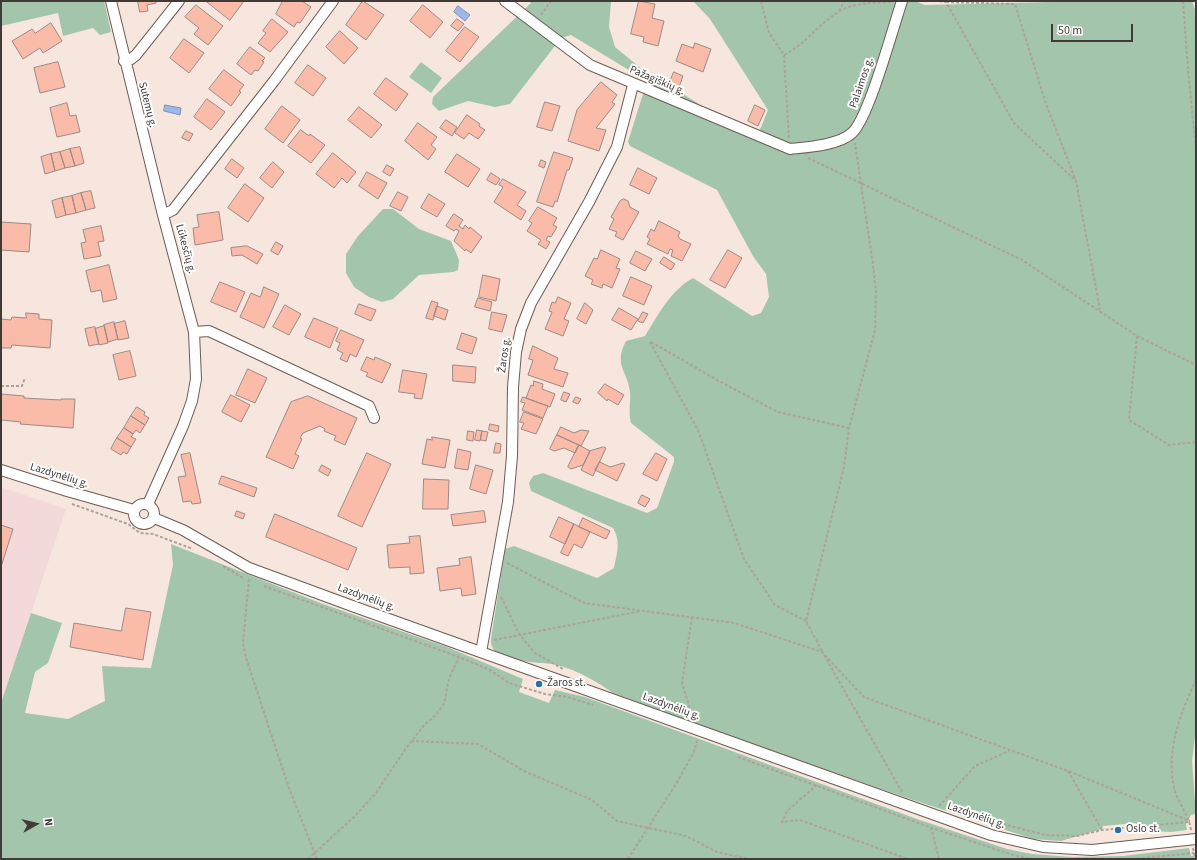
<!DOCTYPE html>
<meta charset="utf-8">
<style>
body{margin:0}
#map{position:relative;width:1197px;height:860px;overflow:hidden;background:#f7e6de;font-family:"Source Sans 3",sans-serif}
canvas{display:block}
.frame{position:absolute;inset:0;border:2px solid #413a37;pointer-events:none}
.north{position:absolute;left:16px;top:804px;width:40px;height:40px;-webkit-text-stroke:3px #fff;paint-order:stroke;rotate:82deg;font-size:11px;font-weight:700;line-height:16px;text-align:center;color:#413a37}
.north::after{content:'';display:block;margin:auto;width:14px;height:18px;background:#413a37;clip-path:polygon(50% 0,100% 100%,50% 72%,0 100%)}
.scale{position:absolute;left:1051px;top:24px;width:82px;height:18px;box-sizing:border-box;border:2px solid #413a37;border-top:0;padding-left:5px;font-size:12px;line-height:14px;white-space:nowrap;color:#413a37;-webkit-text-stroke:3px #fff;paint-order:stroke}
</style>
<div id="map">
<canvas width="1197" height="860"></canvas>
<div class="frame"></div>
<div class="north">N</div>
<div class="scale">50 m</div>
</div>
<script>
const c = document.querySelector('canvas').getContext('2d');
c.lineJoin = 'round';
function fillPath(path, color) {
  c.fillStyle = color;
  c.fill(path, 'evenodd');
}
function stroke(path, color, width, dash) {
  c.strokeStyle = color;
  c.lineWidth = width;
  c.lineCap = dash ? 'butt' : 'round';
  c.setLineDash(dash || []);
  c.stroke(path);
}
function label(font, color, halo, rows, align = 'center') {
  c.font = font + ' "Source Sans 3",sans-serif';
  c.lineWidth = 4;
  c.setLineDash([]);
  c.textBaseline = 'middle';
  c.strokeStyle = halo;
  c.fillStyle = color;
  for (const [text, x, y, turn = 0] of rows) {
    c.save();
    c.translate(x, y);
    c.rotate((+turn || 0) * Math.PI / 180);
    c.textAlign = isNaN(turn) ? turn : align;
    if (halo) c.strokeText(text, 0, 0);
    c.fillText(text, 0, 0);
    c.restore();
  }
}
const industrial = new Path2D(`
 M1 487 66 509 1 703Z`);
const green = new Path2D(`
 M1 1H104L111 32 100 35 93 28 63 36 58 13 1 26Z
 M529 1H611L609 27 615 47 643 70 662 88 678 91 704 107 759 132 768 110 710 19 693 1H915L925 5 1093 1H1192L1196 12V729L1192 761 1196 814 1191 815 1186 824 1187 830 1171 832 1137 830 1136 823 1103 826 1102 829 1061 841 1033 839 910 799 746 742 613 693C596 681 577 670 557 665 541 661 489 665 491 639L505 549 514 546 597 578 614 568C617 553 621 542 613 528L531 491 529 483 533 476 543 473 647 513 657 508 674 462V457L631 423C628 412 631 402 630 392 628 371 613 366 626 341L645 336C658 315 671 290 693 278L752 316 761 313 769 297 766 274 753 256 717 190 630 146 628 142 647 81 571 35 561 38 510 104 495 107 468 101 439 111 432 104 433 97 531 3Z
 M421 62 442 78 431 93 409 77Z
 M383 209H393L419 229 451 241 459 260 458 270 453 272 419 275 393 299 382 302 369 297 354 287 346 273V254L358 236Z
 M171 544 323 604 447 647 523 679 519 692 549 703 555 690 585 697 917 819 1007 849 1032 854 1072 857 1123 856 1189 848 1191 856H1196V859H1V703L31 613 62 623 48 663 35 672 25 713 68 719 105 701 102 666 151 668 173 565Z`);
const water = new Path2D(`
 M458 6 470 15 465 21 454 12Z
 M165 105 181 108 180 115 164 111Z`);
const building = new Path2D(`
 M138 1H156V3L147 5 148 11 140 12Z
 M206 1H244L230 20Z
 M283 1H302L311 7 300 23 297 22 294 27 276 14Z
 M363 1 384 15 366 40 346 25Z
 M639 1 655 4 652 18 664 21 658 46 643 42 644 37 631 34Z
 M196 5 223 26 208 45 194 34 199 28 185 17Z
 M423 5 443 22 430 38 410 21Z
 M272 19 288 32 270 52 258 43 266 33 263 31Z
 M457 19 464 24 458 31 451 26Z
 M51 23 62 41 43 53 40 48 23 59 12 41 32 29 35 33Z
 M465 27 479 37 460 62 446 51Z
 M340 31 358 48 344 64 326 47Z
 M184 39 204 53 189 73 170 58Z
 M695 43 711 49 703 72 676 61 682 44 693 48Z
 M250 47 265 58 262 61 264 62 258 71 255 70 251 75 237 64Z
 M58 62 65 87 40 93 34 68Z
 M308 65 326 78 313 96 295 83Z
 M224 70 244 85 239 91 241 92 231 106 209 89Z
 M674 72 683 76 679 87 669 84Z
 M386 78 408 94 396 111 374 94Z
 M601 82 617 95 612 102 615 104 596 128 606 130 599 151 568 141 577 110Z
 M207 99 225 112 211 130 194 117Z
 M545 102 560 106 552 131 537 127Z
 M67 103 70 116 76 115 80 132 57 137 50 108Z
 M755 105 765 110 758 126 748 121Z
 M282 106 300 120 283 143 265 129Z
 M359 107 382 125 371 138 348 120Z
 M467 115 480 124 479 126 485 130 478 139 469 133 464 139 455 133Z
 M446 120 457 127 452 136 440 128Z
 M418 123 437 137 431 145 436 149 428 160 405 141Z
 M301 130 309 136 310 134 325 145 311 163 288 146Z
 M186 131 193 134 189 141 182 138Z
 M80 147 84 163 75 166 70 149Z
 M70 149 75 166 65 168 60 152Z
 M60 152 65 168 55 171 51 154Z
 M554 152 573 158 569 170H567L557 202 555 201 553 207 537 202Z
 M333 153 356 172 347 183 342 178 334 188 316 174Z
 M51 154 55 171 45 174 41 157Z
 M457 154 480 169 468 187 445 172Z
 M232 159 244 168 237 178 225 169Z
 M541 160 546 162 544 168 539 166Z
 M273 162 284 172 272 188 260 178Z
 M387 165 394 169 390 176 383 172Z
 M638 168 657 178 649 194 630 185Z
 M367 172 387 183 378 199 359 186Z
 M491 173 500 179 496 185 487 180Z
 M503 179 526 192 517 205 526 211 521 220 494 202 503 187 499 185Z
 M245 184 264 198 248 222 228 208Z
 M91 191 95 208 86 210 81 193Z
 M398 192 408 197 401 211 390 206Z
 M81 193 86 210 76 213 72 196Z
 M429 194 445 204 437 217 421 208Z
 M72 196 76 213 66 215 62 198Z
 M62 198 66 215 56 218 52 201Z
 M624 199 628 201 630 207 639 212 623 240 615 236 617 232 609 229 614 219 611 217 620 201Z
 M538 207 557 218 553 225 557 227 551 237 548 236 546 240 550 242 546 249 538 244 541 240 527 231 532 223 529 221Z
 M219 212 223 240 195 245 193 228 199 227 197 215Z
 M454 214 463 220 459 226 463 229 465 225 469 229 470 227 482 237 471 253 466 249 465 251 454 241 459 231 456 229 454 231 446 226Z
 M659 221 680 232 678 236 680 239 691 244 682 261 671 256 673 250 670 249 668 254 647 244 650 239 647 237 651 229 654 231Z
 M1 222 31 224 29 252 1 250Z
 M101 226 104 241 98 242 101 256 84 259 81 243 86 242 83 230Z
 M276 242 283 246 278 255 271 251Z
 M247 246 263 254 257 264 242 255 232 256 231 248Z
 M601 250 620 259 616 268 620 269 612 288 603 284 602 288 591 284 593 280 585 276 594 258 597 259Z
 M728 250 742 258 725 288 710 280Z
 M636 251 652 259 645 271 630 263Z
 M664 257 675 264 671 270 660 263Z
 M109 265 117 299 103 302 101 290 91 292 86 271Z
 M483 275 500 279 496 301 479 297Z
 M631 277 652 286 644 305 623 296Z
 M220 282 245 292 236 312 211 302Z
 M264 287 279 294 264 328 240 317 251 293 260 297Z
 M558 297 571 303 564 319 569 321 563 336 545 329 552 312 549 311 552 302 555 303Z
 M478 298 492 302 490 311 475 307Z
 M432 301 438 303 433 320 426 318Z
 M585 303 593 310 586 324 577 319Z
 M359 304 376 310 371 321 355 314Z
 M285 305 301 314 289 335 273 327Z
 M437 306 448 310 445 320 434 316Z
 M619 308 638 319 631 330 612 320Z
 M492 312 507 315 502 332 489 329Z
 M643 312 648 314 643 323 638 321Z
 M26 313 39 314V319L52 320 50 348 12 345 11 348H1V319L11 320 12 317 26 318Z
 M314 318 338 328 330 348 305 337Z
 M125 321 129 338 118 340 114 324Z
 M114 322 118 339 108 342 104 325Z
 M104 326 108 343 99 345 95 329Z
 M95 327 99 344 89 346 85 329Z
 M341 330 364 340 356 357 350 354 347 362 340 359 343 353 337 350 340 343 336 341Z
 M462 333 477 338 472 354 457 349Z
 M533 346 558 358 554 369 568 373 563 387 528 375 533 360 529 359Z
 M130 351 136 376 119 380 113 355Z
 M367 357 374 360 375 357 391 364 382 383 366 376 368 373 361 370Z
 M453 365 476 367 475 383 453 381Z
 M248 369 267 378 255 403 236 395Z
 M403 370 427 374 422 399 414 398 415 394 399 392Z
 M534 381 543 384 542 389 555 394 550 407 526 398 531 385 533 386Z
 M605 384 624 395 618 405 608 399 607 401 598 393Z
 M564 392 570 394 566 402 561 400Z
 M1 394 24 396V398L61 400V399H75L73 428 20 424 21 422 1 420Z
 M231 395 250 405 241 422 222 412Z
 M308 396 357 418 345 445 334 440 336 436 324 431 325 429 320 426 303 433 300 438 302 439 295 454 299 456 293 469 266 457 291 402Z
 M523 397 548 406 543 418 522 410 525 403 521 402Z
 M576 397 581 399 578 404 573 402Z
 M137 407 145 412 144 415 149 418 145 425 131 416Z
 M524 412 543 419 536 434 521 429 524 423 520 422Z
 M131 416 145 425 140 433 136 430 133 434 124 428Z
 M490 424 499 426 498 432 489 430Z
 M561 427 574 433 581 430 589 431 581 446 557 435Z
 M124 428 133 434 131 437 136 439 131 447 117 438Z
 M477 430 482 431 480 441 475 440Z
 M468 431 474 432 473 441 467 440Z
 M482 431 488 432 486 441 481 440Z
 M557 435 579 445 575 453 564 448 554 451 550 449Z
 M432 437 450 440 445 468 422 464 427 439 432 440Z
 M117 438 131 447 127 454 123 452 121 455 111 449Z
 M496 443 501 444 500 453H494Z
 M579 445 590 451 583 465 571 469 568 467Z
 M604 447 606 448 593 476 581 470 590 451Z
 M458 449 471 452 468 470 455 468Z
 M190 453 201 503 192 504 191 501 183 502 178 477 186 476 181 455Z
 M367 453 391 464 362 527 338 516Z
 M656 453 667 459 657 481 643 474Z
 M600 462 610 467 623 463 625 464 617 481 595 470Z
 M322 465 331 470 328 476 319 471Z
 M476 465 493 470 486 494 470 489Z
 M222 476 257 488 254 497 219 484Z
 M424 479 449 480 448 509H423Z
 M642 495 650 499 645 507 638 503Z
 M237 511 245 514 243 519 235 516Z
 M484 511 486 522 453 526 451 515Z
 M275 514 357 548 348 570 266 537Z
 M559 517 574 524 565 544 550 537Z
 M583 518 610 531 606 539 579 527Z
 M574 524 590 532 582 548 574 544 568 556 561 553Z
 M1 525 13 529 1 567Z
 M420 536 424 573 410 574V567L389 568 387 545 410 543 409 537Z
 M471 557 476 594 462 596 461 588 440 591 437 568 460 565 459 559Z
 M126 608 151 612 143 660 70 647 74 623 121 631Z`);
const path = new Path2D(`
 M761 1 769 33 784 55C806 44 819 23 840 11 855 2 874 3 891 2
 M939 1 946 2 1014 123 1075 180
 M1183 1 1188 70 1196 150
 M946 2 1015 4 1046 104 1076 181 1100 310
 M839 11 844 1
 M541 15 551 1
 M784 55 789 139
 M808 158 1022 260 1137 336 1196 365
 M1137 336 1129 420 1169 445 1196 442
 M650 342 698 430 744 559 775 605 806 621
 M651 342 717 380 778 412 849 428
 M1 386H22L25 378
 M72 504 128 524 140 533 153 534 193 549
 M507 563 584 603 734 623 822 652 864 697 1068 771 1190 821
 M223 566 243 578
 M249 579 243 643 246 658 289 788 317 859
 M264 586 459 657 490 670 509 683 545 694 568 697 593 705
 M501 597 519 634 535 653 563 669
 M692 617 682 683 693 718
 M494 640 641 611
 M822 651 806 621 844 467 849 428 875 330 876 292 872 258 855 143
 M824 655 902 792
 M411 741 478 744 524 771 592 800 617 821 686 836 717 852 749 859
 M738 757 935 829 1016 856 1034 859
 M1068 771 1102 830
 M817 785 787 811 782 822 800 820 908 859
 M939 806 975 766 1009 751
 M969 815 1045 835 1077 836 1102 830 1189 822
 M931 827 939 859
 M1191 830C1189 814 1177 802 1174 787 1166 750 1180 714 1196 680
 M1193 848 1195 859
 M308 859 355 816 375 794 407 747 425 724 436 715 444 704 449 679 459 657
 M628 859 676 784 694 752 697 740
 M1132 859 1194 853`);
const street = new Path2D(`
 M111 1 163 215
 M505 1 590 65 790 149C808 147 839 145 852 133 869 118 893 27 902 1
 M124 61 131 59 136 55 179 1
 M194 332 209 331 369 406 374 418
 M1 470 67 491 134 510
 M134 514a10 10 0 1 1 20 0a10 10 0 1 1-20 0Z
 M148 504 183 426 192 401 196 379 194 332 163 215 173 210 274 81 333 1
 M154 518 183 530 249 568 355 607 991 835 1043 847 1092 850 1196 839
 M481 652 508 502 512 456 513 387 516 352 521 329 531 303 589 202 617 147 633 85`);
const markers = [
 [539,684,4,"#2c71a6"],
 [1118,830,4,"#2c71a6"]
];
const streetNames = [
 ["Pažagiškių g.",657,81,23],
 ["Palaimos g.",862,83,-71],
 ["Sutemų g.",147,105,76],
 ["Lūkesčių g.",185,249,75],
 ["Žaros g.",505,355,-82],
 ["Lazdynėlių g.",59,476,17],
 ["Lazdynėlių g.",366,598,20],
 ["Lazdynėlių g.",671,707,20],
 ["Lazdynėlių g.",976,816,19]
];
const poiNames = [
 ["Žaros st.",547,684],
 ["Oslo st.",1126,830]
];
fillPath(industrial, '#f4d9da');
fillPath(green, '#a2c5ac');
fillPath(water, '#9cb8ea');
stroke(water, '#8192b4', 1);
fillPath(building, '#fbbba9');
stroke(building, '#9b8a86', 1);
stroke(street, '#6b5c55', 12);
stroke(path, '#aea19b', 2, [3, 2]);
stroke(street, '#fff', 10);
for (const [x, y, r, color] of markers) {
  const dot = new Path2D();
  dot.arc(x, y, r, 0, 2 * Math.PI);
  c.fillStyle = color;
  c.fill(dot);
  stroke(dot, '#fff', 1.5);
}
label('11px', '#413a37', '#fff', streetNames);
label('11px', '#413a37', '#fff', poiNames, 'left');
</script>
